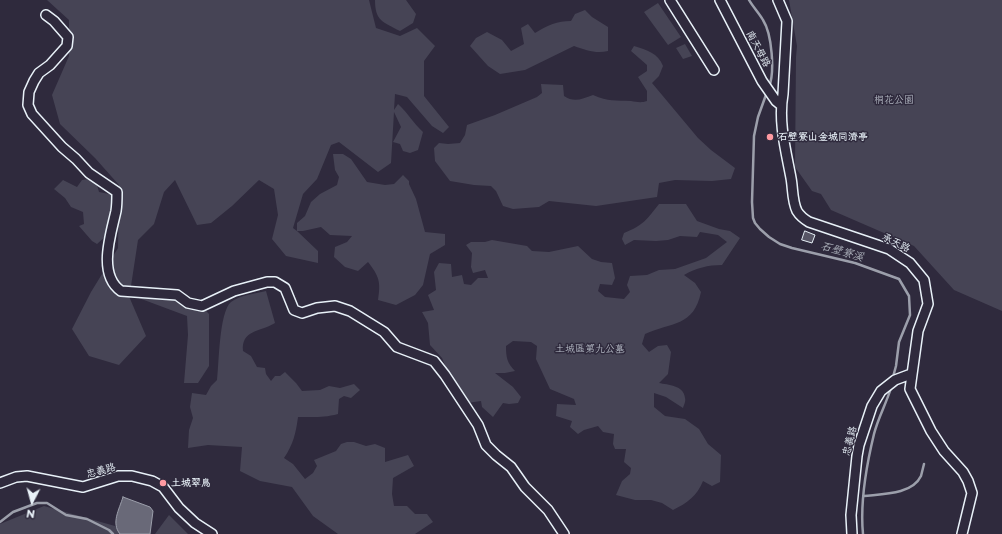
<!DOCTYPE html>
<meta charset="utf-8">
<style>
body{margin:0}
#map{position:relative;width:1002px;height:534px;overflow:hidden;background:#2f2a3d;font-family:"Playpen Sans",sans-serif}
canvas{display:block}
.north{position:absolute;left:12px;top:482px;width:40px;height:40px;-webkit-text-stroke:3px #2f2a3d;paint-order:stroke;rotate:186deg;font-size:11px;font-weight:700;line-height:16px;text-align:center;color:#e8f1f8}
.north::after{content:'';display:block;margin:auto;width:14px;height:18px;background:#e8f1f8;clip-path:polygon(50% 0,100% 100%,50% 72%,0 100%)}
</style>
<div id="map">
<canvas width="1002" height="534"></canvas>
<div class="north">N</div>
</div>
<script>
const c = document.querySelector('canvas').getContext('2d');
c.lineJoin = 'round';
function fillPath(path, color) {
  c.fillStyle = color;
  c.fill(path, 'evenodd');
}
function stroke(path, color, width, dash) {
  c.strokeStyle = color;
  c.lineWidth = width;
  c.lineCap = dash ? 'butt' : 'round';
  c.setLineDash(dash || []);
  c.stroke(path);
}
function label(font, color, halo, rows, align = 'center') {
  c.font = font + ' "Playpen Sans","LXGW WenKai TC",sans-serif';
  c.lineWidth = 3;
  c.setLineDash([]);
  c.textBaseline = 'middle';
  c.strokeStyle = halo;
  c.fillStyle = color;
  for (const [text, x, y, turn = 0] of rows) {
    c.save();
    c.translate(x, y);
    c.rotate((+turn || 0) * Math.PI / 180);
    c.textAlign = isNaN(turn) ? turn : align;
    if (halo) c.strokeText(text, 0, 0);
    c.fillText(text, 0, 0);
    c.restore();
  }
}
const green = new Path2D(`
 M47 0H369L376 28 400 36 417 28 435 46 424 61V96L449 127 443 133 432 126 407 97 395 94 394 110 398 104C408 113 414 124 423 132L418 150 410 153 403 151 400 144 393 142 401 127 394 112 391 163 378 172 339 142 331 145 317 179 303 194 293 228 297 231V223L305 216 311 202 320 194 337 185 339 177 335 170 333 154H343L351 159 367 182 385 185 394 184 403 175 409 181V184L416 199 425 232 445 234V245L430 254 423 285 415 295 396 305 378 300C381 282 379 276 368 262L358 271 345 267 334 257 335 247 347 242 352 236 330 235 321 227 303 231H297L318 251V263L286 256 272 239 278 215 274 189 259 180 232 206 211 223 197 225 175 180 164 192 154 224 138 240 131 286 162 294 197 301 209 314V366L198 383H184L188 335 187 316 128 294 146 336 119 365 89 356 72 329 91 292 118 248 119 185 95 158 60 124 52 95 69 56V20Z
 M375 0H406L416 14 413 23 400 31C383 22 375 21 375 0Z
 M789 0H1002V311L954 290 914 246 831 210 821 194 812 191 795 167 796 57 797 46Z
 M658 3 681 37 668 45 644 12Z
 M585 10 592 17 608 27V51C596 54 586 50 574 46L525 70 500 74 488 66 470 46 476 38 487 32 502 40 511 51 524 44 521 28 528 24 535 33C548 25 557 21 571 21L575 14Z
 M685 44 692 56 683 59 676 48Z
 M634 46C647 50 658 53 663 66L659 76 652 83 698 138 711 150 735 168 731 179 712 181 675 180 659 183 657 197 596 206 549 201 539 207 513 209 503 206 496 191 491 186 474 185 450 181 435 161 434 148 439 143 448 144 460 143 465 135 467 125 495 115 537 97 542 93 541 84 563 85 564 96C574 103 582 99 593 95 609 102 615 100 631 101 637 102 641 103 647 101V91L638 77 647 71V65L631 51Z
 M95 178 99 192 114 195 111 219 107 235 97 244 92 241 79 226 84 224 83 212 71 207 65 198 54 189 63 180 77 187 82 180Z
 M659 204H686L697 221 719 229 730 231 740 238 722 265C708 265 696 268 684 275L695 283 701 292C694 327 671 322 645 334L642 344 649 352 658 346 667 345 671 352 668 374 659 383C668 385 684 385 685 398 686 401 684 405 683 408L666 397 654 393V407L665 416 685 419 699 429 708 444 721 455 720 482 712 486 703 481C697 496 687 503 673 510L662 503 651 500H635L616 495 622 481 630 474 631 468 624 462 626 449H615L613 444 614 434 603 432 598 426 584 430 578 434 570 427 572 421 556 416 557 404 576 405 574 399 550 389 536 359 537 346 531 342 513 341 506 346C506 357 507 363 515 371L505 373H495L513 387 521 397 518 403 509 404 503 403 493 417 482 407 481 401 467 403 450 377 442 358 430 345 428 323 422 312 434 310 428 295 436 290 434 272 439 263 451 264 452 277 462 275 464 284 471 285 478 278H488L485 270 473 273 471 267 472 253 466 245 471 242H485L492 240 527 246 532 251 549 252 578 246 592 259 601 262 612 263 615 278 612 285 600 284 598 291 605 297 624 299 630 292 627 285 630 276 647 275 659 270 675 269 706 258 727 242 718 235 700 232 697 237 680 236 668 240 656 241 634 240 625 245 622 239 624 233C644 225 647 219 659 204Z
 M266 291 275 323C260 332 241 330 243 351L251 356 257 367 265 368 266 374 271 381 275 376H280L285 372 296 383 302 391 320 390 329 386 340 388 354 384 360 390 351 398 344 396 339 399 338 414C323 418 313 417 298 417 296 433 293 445 284 458L293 464 305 479 313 473 317 466 314 460 336 451 341 444 347 442H354L366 446 375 444 385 448V462L408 455 414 466 393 478 392 494 394 506H407L415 514H427L433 522 415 534H338L313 516 292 487 260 481 240 471 242 447 208 445 188 448 189 430 193 418 190 407 192 393 206 395 211 386 217 380C219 365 219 312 231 302 240 295 254 294 266 291Z
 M44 506 115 526 122 534H0V524Z
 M169 515 188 534H155Z`);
const water = new Path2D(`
 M123 497 150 507 153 511 150 534H120C111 523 119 510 123 497Z`);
const stream = new Path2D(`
 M749 0C753 7 759 13 763 20 772 34 775 72 769 87
 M767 92 758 117 754 136 752 202 753 218 755 223 760 229 769 237 780 244 792 248 855 263 899 279 909 296 910 315 899 342 896 366 893 377
 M864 496C881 494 912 495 921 476 922 472 923 468 924 464
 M0 522 13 512 37 503H47L66 515 87 519 109 530 113 534
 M863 534C860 504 867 463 874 434 878 418 886 404 891 388`);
const building = new Path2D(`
 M805 231 815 235 812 243 802 240Z`);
const minor = new Path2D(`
 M670 0 714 70
 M720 0 762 81 776 101 781 105
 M778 0 787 21 783 94C778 122 786 151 791 178 793 188 792 201 797 211 800 216 804 219 809 222L889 249 910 263 924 280 928 304 918 331 910 389 931 431 944 451 963 472 968 481 972 493 962 534
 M46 15 54 21 68 37 67 46 50 65 39 73 34 81 29 92 28 105 32 114 62 147 76 159 89 173 117 192C117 198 117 205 116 211 111 234 97 274 121 291L177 295 188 303 202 306 234 291 267 282H275L285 288 294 310 302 313 317 308 335 306 350 311 384 332 397 347 434 361 445 375 478 425 486 445 496 455 511 467 525 487 548 510 564 534
 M0 483 16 477 27 476 83 487 118 476H132L152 481 163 487 179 508 195 523 212 534
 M852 534 851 515 857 456 859 445 872 406 881 391 895 380 911 374`);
const markers = [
 [770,137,4,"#ff9aa2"],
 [163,483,4,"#ff9aa2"]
];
const streetNames = [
 ["南天母路",758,49,62],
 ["承天路",896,243,26],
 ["忠義路",850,441,-76],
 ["忠義路",101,471,-15]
];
const parkNames = [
 ["桐花公園",894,100],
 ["土城區第九公墓",590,349]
];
const poiNames = [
 ["石壁寮山金城同濟亭",778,137],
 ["土城翠鳥",171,483]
];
const waterNames = [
 ["石壁寮溪",842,252,16]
];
fillPath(green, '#464455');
fillPath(water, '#696978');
stroke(water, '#9c9fab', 1);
stroke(stream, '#9c9fab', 2.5);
fillPath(building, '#575565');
stroke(building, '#e8f1f8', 1);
stroke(minor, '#e8f1f8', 12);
stroke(minor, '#2f2a3d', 9);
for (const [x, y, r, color] of markers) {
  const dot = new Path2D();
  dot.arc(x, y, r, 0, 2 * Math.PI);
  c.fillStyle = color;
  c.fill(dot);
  stroke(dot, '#2f2a3d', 1.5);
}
label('10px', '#e8f1f8', '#2f2a3d', streetNames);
label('10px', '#afb4bf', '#2f2a3d', parkNames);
label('bold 10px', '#e8f1f8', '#2f2a3d', poiNames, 'left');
label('italic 11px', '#afb4be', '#2f2a3d', waterNames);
</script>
